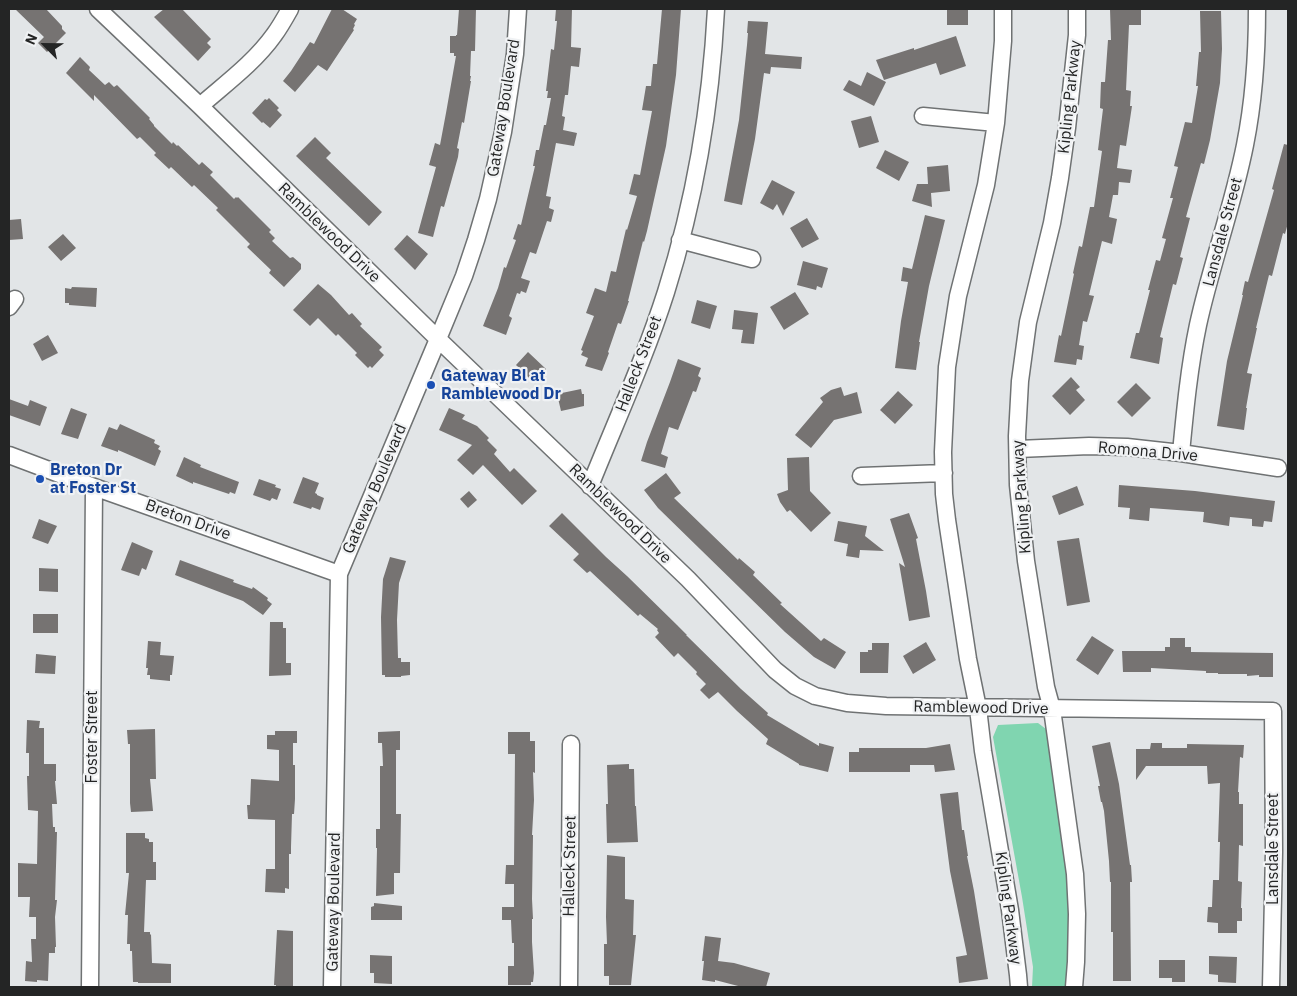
<!DOCTYPE html>
<style>
body{margin:0}
#map{position:relative;width:1297px;height:996px;overflow:hidden;background:#e2e5e7;font-family:"IBM Plex Sans",sans-serif}
canvas{display:block}
.frame{position:absolute;inset:0;border:10px solid #242525;pointer-events:none}
.north{position:absolute;left:20px;top:20px;width:50px;height:50px;-webkit-text-stroke:4px #f0f2f4;paint-order:stroke;rotate:293deg;font-size:14px;font-weight:700;line-height:20px;text-align:center;color:#242525}
.north::after{content:'';display:block;margin:auto;width:18px;height:22px;background:#242525;clip-path:polygon(50% 0,100% 100%,50% 72%,0 100%)}
</style>
<div id="map">
<canvas width="1297" height="996"></canvas>
<div class="frame"></div>
<div class="north">N</div>
</div>
<script>
const c = document.querySelector('canvas').getContext('2d');
c.lineJoin = 'round';
function fillPath(path, color) {
  c.fillStyle = color;
  c.fill(path, 'evenodd');
}
function stroke(path, color, width, dash) {
  c.strokeStyle = color;
  c.lineWidth = width;
  c.lineCap = dash ? 'butt' : 'round';
  c.setLineDash(dash || []);
  c.stroke(path);
}
function label(font, color, halo, rows, align = 'center') {
  c.font = font + ' "IBM Plex Sans",sans-serif';
  c.lineWidth = 4.5;
  c.setLineDash([]);
  c.textBaseline = 'middle';
  c.strokeStyle = halo;
  c.fillStyle = color;
  for (const [text, x, y, turn = 0] of rows) {
    c.save();
    c.translate(x, y);
    c.rotate((+turn || 0) * Math.PI / 180);
    c.textAlign = isNaN(turn) ? turn : align;
    if (halo) c.strokeText(text, 0, 0);
    c.fillText(text, 0, 0);
    c.restore();
  }
}
const green = new Path2D(`
 M1038 723 1046 729 1058 797 1069 875 1068 987H1032L1033 967 1022 897 993 737 998 725Z`);
const building = new Path2D(`
 M15 9H46L62 26V29L66 33 47 52 38 43 44 37Z
 M164 9H182L211 39 207 43 211 47 198 61 154 17Z
 M332 9H342L357 19 354 24 355 25 353 29 354 30 327 71 318 65 295 92 283 81 291 71 310 42 314 44Z
 M459 9H476L475 51H471L470 76H471L470 81H471L464 123 462 122 457 148 459 149 458 157 444 207 441 206 433 237 418 233 436 167 429 165 435 143 440 145 446 113 456 56H454V53H450V36H456V35H457Z
 M556 9H572L571 47 581 48 579 67 571 66 568 95H565L562 116 565 117 563 130 577 133 574 146 556 143 546 196 551 197 549 208 554 210 551 222 547 221 536 254 530 252 521 278 530 281 526 293 521 291 520 294 517 293 509 316 512 318 506 335 483 326 498 288 504 267 506 268 516 240 513 239 518 224 521 225 535 166H533L536 150H539L544 125H546L551 98H547L548 91H546L551 49 554 50 557 21H555Z
 M662 9H681L676 75 666 146 647 231 644 242 643 241 628 301H629L621 324 618 323 608 352 609 353 602 371 585 366 588 358 581 355 583 351 581 350 594 316 586 313 595 288 606 292 611 271 616 272 626 229 627 230 637 196 629 194 634 174 640 175 652 111 642 110 646 86H651L653 64H657Z
 M947 9H968V25H947Z
 M1110 9H1141V25H1129L1126 90 1131 91 1130 106H1132L1126 146 1120 145 1117 168 1132 170 1130 183 1119 182 1118 195H1113L1109 217 1117 219 1112 244 1102 241 1089 295 1094 296 1087 322 1083 321 1079 345 1084 346 1082 360 1077 359 1076 365 1054 362 1059 335 1061 336 1074 274 1073 273 1079 246 1082 247 1090 207H1094L1102 151 1098 150 1103 109 1100 108 1101 82H1105L1108 40H1111Z
 M1200 11H1221L1222 49 1220 83 1210 140 1204 164 1201 163 1186 217 1190 218 1180 257 1183 258 1176 285 1173 284 1160 337 1163 338 1159 364 1130 358 1136 333H1139L1150 290H1148L1156 260 1160 261 1166 239 1162 238 1173 198H1170L1178 167 1174 166 1185 122 1192 123 1198 86H1196L1199 52H1201Z
 M748 21 768 22 765 54 802 57 801 69 771 67 770 74 764 73 755 139 742 205 724 201 739 120 747 45 748 33H747Z
 M956 36 966 66 940 75 936 63 884 80 876 60 914 48V50Z
 M80 57 90 67 89 70 105 85 109 82 114 87 117 85 150 118 149 119 154 125V126L172 144 173 142 177 146 178 145 199 165 202 162 213 172 210 175 234 199 236 197 237 198 238 197 271 230 269 232 275 238 272 241 290 258 293 257 301 264V269L284 287 269 273 271 270 247 247 250 244 216 210 218 208 216 206 194 185 192 187 171 167 169 169 154 155 156 153 140 137 137 139 94 95V101L66 73Z
 M867 72 886 82 874 106 843 90 849 80 861 86Z
 M269 98 279 108 277 110 282 115 270 128 263 122 262 123 252 113 265 99 267 100Z
 M871 116 879 142 859 148 851 121Z
 M315 137 331 153 326 158 382 212 369 226 296 156Z
 M1284 144 1288 145V223L1285 234 1283 233 1272 276 1269 275 1256 328H1257L1247 373 1252 374 1246 408H1247L1244 430 1217 426 1227 361 1243 295H1242L1245 281 1248 282 1274 190 1272 189Z
 M885 150 909 162 899 181 876 168Z
 M948 165 950 191 931 193 932 207 912 201 917 184H928L927 167Z
 M772 180 795 192 783 216 777 204 773 210 760 203Z
 M925 215 945 220 929 286 919 342H920L916 370 895 368 901 321 908 282 901 281 903 267 912 269Z
 M807 218 819 239 802 248 790 228Z
 M21 219 23 239 9 240V220Z
 M63 234 76 248 61 261 48 247Z
 M407 235 428 254 415 270 394 249Z
 M803 261 828 268 822 288 817 286 816 290 797 285Z
 M318 284 331 295 349 315 352 313 362 324 360 326 382 347 379 350 384 355 372 368 370 366 368 368 355 355 357 353 338 334 336 336 318 318 310 326 293 310Z
 M72 287 97 288 96 307 69 305V303H65V288L71 289Z
 M795 292 809 314 784 330 770 307Z
 M697 300 717 306 710 329 691 323Z
 M734 310 758 313 754 344 741 343 743 330 732 329Z
 M48 335 58 353 42 361 33 344Z
 M528 352 546 369 533 382 516 365Z
 M678 359 701 368 698 376 701 378 696 392 693 391 678 430 669 427 661 454 668 457 665 468 641 461 647 442 670 382Z
 M1071 377 1080 387 1076 390 1085 400 1070 415 1052 396Z
 M1136 383 1151 398 1132 417 1117 402Z
 M841 387 844 396 857 392 862 413 834 420 811 448 795 435 823 402 820 398 831 390Z
 M581 389 582 394H584V406L561 411 557 394Z
 M898 391 913 405 895 424 880 410Z
 M9 399 28 406 30 400 47 407 40 426 9 415Z
 M71 408 87 414 78 439 61 434Z
 M449 408 465 415 462 419 477 426 489 438 487 440 497 450 494 454 510 472 514 468 537 491 522 505 483 465 473 475 457 460 472 445 439 430Z
 M120 424 155 440 154 443 160 446 158 449 161 451 155 466 118 450V452L101 446 109 427 117 430Z
 M184 457 201 465 200 467 239 482 235 494 230 492 229 494 193 482V484L176 476Z
 M809 457 810 491 831 513 811 532 790 510 787 512 780 502 777 494 788 490 787 458Z
 M666 473 681 493 674 498 738 560 739 558 755 572 753 575 782 603 780 604 821 641 824 638 846 652 835 669 814 657 785 632 658 508 644 490Z
 M303 477 319 483 315 493 317 494V495L324 498 320 510 312 507 311 509 293 503Z
 M259 479 276 485 275 487 281 489 277 500 272 498 270 501 253 495Z
 M1119 485 1195 491 1275 501 1272 522 1264 521 1263 527 1252 526V519L1230 517 1229 526 1203 522 1204 512 1150 508 1149 521 1129 519 1130 508 1118 507Z
 M1077 486 1084 505 1059 515 1052 496Z
 M469 491 477 500 468 508 460 499Z
 M562 513 606 557 627 576 677 625 687 635H686L741 689 768 713 767 715 819 746V743L834 747 828 772 799 765V764L766 744 768 739 737 711 718 692 709 699 700 690 706 684 696 674 697 672 678 653 674 657 655 637 659 633 657 630 658 629 640 614 638 616 590 571 587 573 573 560 579 554 549 526Z
 M909 513 918 538 916 539 926 591 930 617 909 621 899 563 905 567 890 519Z
 M39 519 57 526 48 544 32 538Z
 M838 521 867 526 865 536 884 551 860 550 859 558 846 556 848 544 834 541Z
 M1079 538 1090 602 1067 606 1057 541Z
 M132 542 153 551 146 570 142 568 139 576 121 570Z
 M390 557 406 561 399 583 397 620 398 658H401V662H410V675L401 676V677H385V675H382L381 617 383 579Z
 M180 560 234 580 233 582 252 589 253 587 268 598 267 600 272 604 263 615 243 601 175 575Z
 M39 568 58 569V592L39 591Z
 M33 614H58V633H33Z
 M270 622H283V628H286V663H291V675L269 676Z
 M1092 636 1114 650 1098 675 1076 660Z
 M1170 638H1185V647H1191V652L1273 653V677H1259V675L1247 676V674H1218V673H1206V671L1151 668V672H1123L1122 651H1165V647H1170Z
 M148 641 161 642 160 655 174 656 172 675H170V681L150 679V675H147L148 668H146Z
 M926 642 936 660 913 674 903 656Z
 M872 643H889L888 673H860V652H868V650H872Z
 M36 654 56 656 55 674 35 673Z
 M27 720 40 721 39 728H44V764H56V781H55L57 804H52L53 827H55V832H57L55 900H57L55 917 56 947H55V953H49L48 981 37 980V982L25 981 26 961 32 962 31 939H36V917H29L30 897H18V863L37 864 38 811 28 810 27 776H29V753H26Z
 M155 729 156 779H150L153 811 131 812 130 803V744H128L127 730Z
 M275 731H297V743H293V765H295V799L294 814H292L291 847V854H289V889L285 888V893L265 892 266 869H275V820L248 819 247 805H250L251 779 279 781V750L267 749V735H275Z
 M400 731V750H396V814H401L400 873H394V894L376 896 377 848H376V829H380V766H383L382 743H378V732Z
 M508 732H530V741H535V773L533 772 534 800 532 835H533L532 899 533 919H532V942L534 973 533 982H531V985H508V966H514V943H512L511 920H502V907H514V884H505L506 865H514L515 754H508Z
 M1110 742 1119 784 1130 865H1131L1132 882H1130L1131 981H1113V932H1111V882H1110L1109 861 1104 811 1102 802H1101L1098 786H1100L1092 746Z
 M1151 743H1162V748H1187V744L1244 745 1243 758 1240 757 1238 792H1239V804H1243V846L1239 845 1238 881 1242 882 1241 908H1242V921H1237V933H1218V923L1207 922 1208 907H1212L1213 880H1219L1220 842H1218L1220 783 1208 784 1207 766H1146L1136 780V749H1150Z
 M950 744 955 770 935 772 934 765H910V772H849V752H859V748H926Z
 M629 764V769H634L635 806H636L638 842 607 843 606 804H608L607 765Z
 M958 792 962 830H964L968 856H967L974 891 988 979 959 983 956 957 967 955 950 871 940 794Z
 M126 833H145V838L149 839V842H153V862H156V880H146L144 932H150V935L151 934 152 963 171 964V983H138V982H133L132 951H130V944H127L128 915H125L129 873H126Z
 M607 855 625 857V899L634 900 633 935H636L631 985H609V976H604V944H607L606 917Z
 M374 903 402 906V920H371V907L374 906Z
 M277 930 293 931V987H276V985H274Z
 M705 936 721 938 718 961 734 963 770 973 766 987H742L715 980V982L702 980 704 961H702Z
 M370 955 392 956V984L374 983V973H370Z
 M1209 956 1237 957 1236 983 1218 982V975L1209 974Z
 M1159 960H1185V982H1172V978H1159Z`);
const minor = new Path2D(`
 M98 9 200 106 438 339 688 579 775 670 795 686 815 696 847 703 886 706 1273 711 1274 852 1271 987
 M1003 9V41L996 123 986 185 958 296 947 367 943 452 944 494 947 520 968 659 978 708 983 751 1010 910 1018 975 1019 987
 M200 106C225 84 254 63 274 35 280 27 285 18 290 9
 M923 116 996 123
 M680 240 752 259
 M9 307 15 299
 M1018 449 1089 446 1127 447 1181 453 1278 468
 M1181 453C1185 411 1189 368 1198 325 1211 265 1233 206 1245 145 1254 100 1257 54 1257 9
 M9 455 94 487 339 574
 M861 476 944 473
 M590 486C616 421 645 358 666 292 695 200 711 105 716 9
 M90 987 94 487
 M332 987 339 574 438 339 464 276 476 240 488 199 503 132 515 54 518 9
 M569 987 571 744
 M1074 987 1076 962 1077 914 1075 874 1052 709 1046 687 1026 561 1018 485 1017 436 1020 381 1028 322 1052 223 1060 178 1067 128 1077 35V9`);
const markers = [
 [431,385,5,"#1a4fb4"],
 [40,479,5,"#1a4fb4"]
];
const streetNames = [
 ["Kipling Parkway",1070,97,-84],
 ["Gateway Boulevard",504,108,-81],
 ["Lansdale Street",1223,232,-75],
 ["Ramblewood Drive",329,233,44],
 ["Halleck Street",639,364,-69],
 ["Romona Drive",1148,452,5],
 ["Gateway Boulevard",375,489,-67],
 ["Kipling Parkway",1022,497,-94],
 ["Ramblewood Drive",620,514,44],
 ["Breton Drive",188,520,20],
 ["Ramblewood Drive",981,708,1],
 ["Foster Street",92,737,-90],
 ["Lansdale Street",1273,849,-90],
 ["Halleck Street",570,866,-89],
 ["Gateway Boulevard",334,902,-89],
 ["Kipling Parkway",1008,908,82]
];
const transitNames = [
 ["Gateway Bl at",441,376],
 ["Ramblewood Dr",441,394],
 ["Breton Dr",50,470],
 ["at Foster St",50,488]
];
fillPath(green, '#80d5b0');
fillPath(building, '#767372');
stroke(minor, '#6f7273', 19);
stroke(minor, '#fff', 16);
for (const [x, y, r, color] of markers) {
  const dot = new Path2D();
  dot.arc(x, y, r, 0, 2 * Math.PI);
  c.fillStyle = color;
  c.fill(dot);
  stroke(dot, '#f0f2f4', 2);
}
label('16px', '#242525', '#f0f2f4', streetNames);
label('bold 16px', '#164399', '#f0f2f4', transitNames, 'left');
</script>
